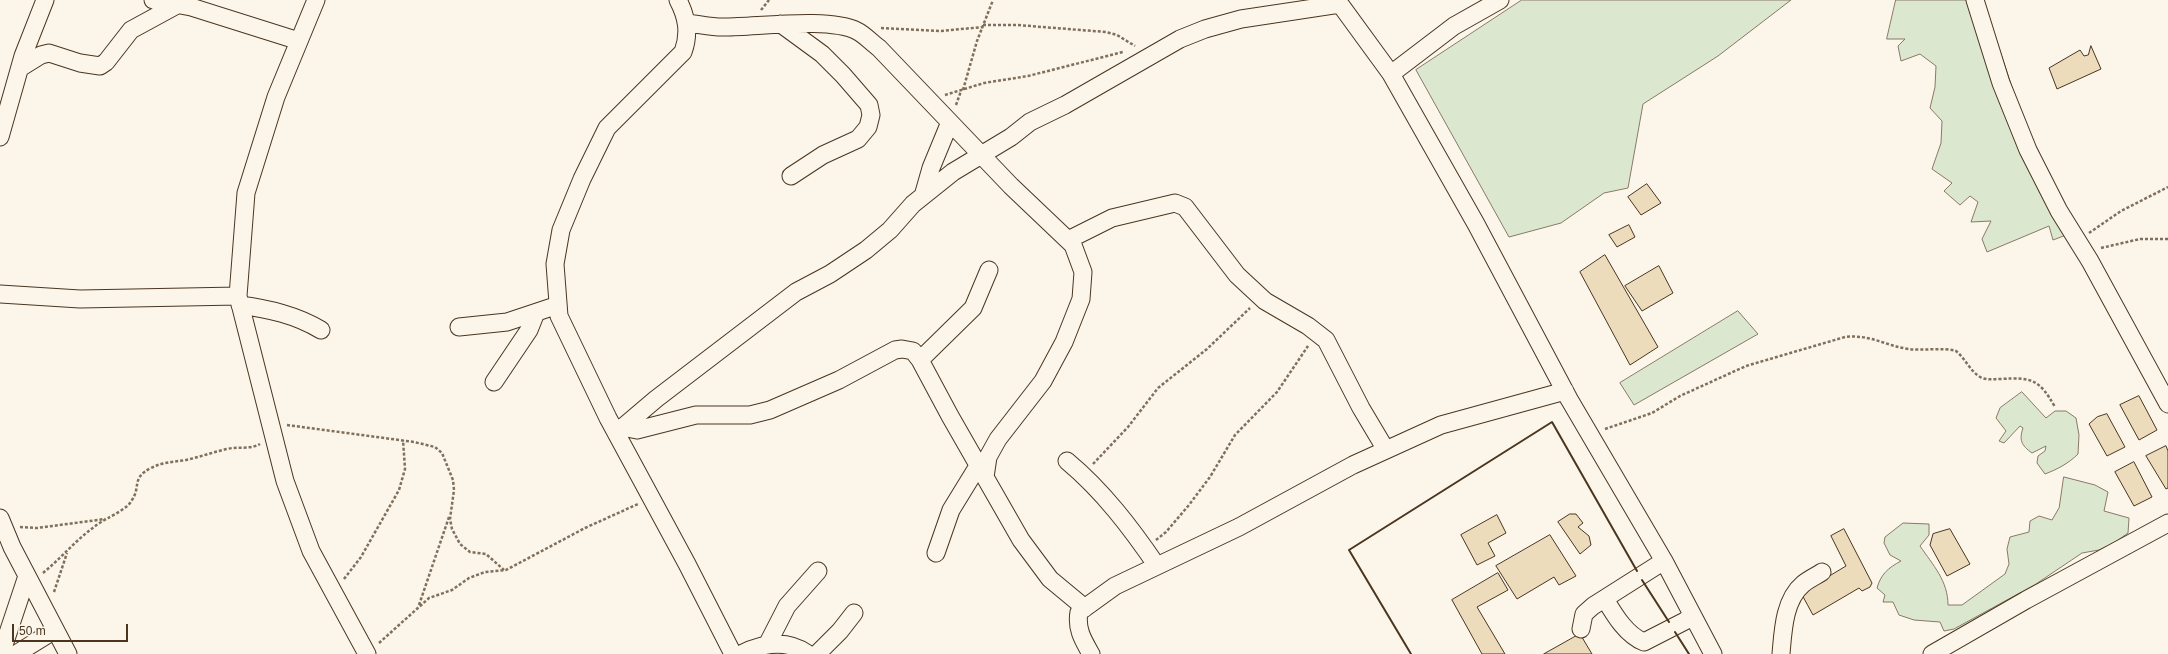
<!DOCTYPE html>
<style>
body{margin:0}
#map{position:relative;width:2168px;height:654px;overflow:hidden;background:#fbf6e9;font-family:Arial,sans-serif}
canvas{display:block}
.scale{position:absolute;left:12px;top:624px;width:116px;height:18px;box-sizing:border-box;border:2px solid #4a3520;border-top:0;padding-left:5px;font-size:12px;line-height:14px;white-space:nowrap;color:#4a3520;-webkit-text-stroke:3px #fbf6e9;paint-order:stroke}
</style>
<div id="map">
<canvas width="2168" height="654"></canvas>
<div class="scale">50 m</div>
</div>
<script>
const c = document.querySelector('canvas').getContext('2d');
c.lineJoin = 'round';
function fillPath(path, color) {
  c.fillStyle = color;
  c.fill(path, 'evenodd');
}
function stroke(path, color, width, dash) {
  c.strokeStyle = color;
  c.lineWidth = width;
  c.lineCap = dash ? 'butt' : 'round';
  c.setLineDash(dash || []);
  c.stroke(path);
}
const green = new Path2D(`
 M1522 0H1791L1718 56 1643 104 1628 188 1604 193 1561 223 1509 237 1416 70Z
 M1896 0H1983L2030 141 2074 232 2053 240 2049 226 1987 252 1982 239 1991 221 1971 222 1978 202 1970 196 1960 205 1944 191 1952 183 1932 169 1941 143 1942 121 1930 108 1935 87 1936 66 1920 54 1901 61 1898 46 1905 39H1887Z
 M1738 311 1758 334 1634 405 1620 383Z
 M2022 392 2046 418 2055 411H2066L2076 418 2079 435 2078 454C2069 463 2058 469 2045 474L2037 463 2038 456 2045 451 2046 446 2032 453C2021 445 2019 440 2023 428L2020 426 2004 443 1999 441 2006 431 1996 418 2000 408Z
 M2064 477 2095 485 2108 492 2104 511 2129 518 2128 533 2114 543 2099 550 2082 553 2036 584 1954 629 1944 631 1940 622 1914 620 1899 615 1893 602H1883L1885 595 1877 588C1881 574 1888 568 1901 561L1890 555 1884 543 1885 537 1903 523 1929 524V535L1920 546C1933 565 1948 581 1948 605H1962L2005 574 2009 564 2007 549 2010 537 2029 532 2030 521 2039 516 2052 520 2059 508Z`);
const building = new Path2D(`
 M2091 46 2101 69 2057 89 2049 68 2080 50 2084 56 2088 55Z
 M1647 184 1661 203 1641 215 1628 197Z
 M1629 225 1635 237 1617 247 1609 235Z
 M1605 255 1658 347 1630 365 1580 272Z
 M1659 266 1673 293 1642 311 1625 286Z
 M2139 396 2157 430 2139 440 2120 405Z
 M2107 414 2125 447 2107 456 2089 424 2097 417Z
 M2166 446 2168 451V488L2166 489 2146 456Z
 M2134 462 2152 497 2134 506 2115 472Z
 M1570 514H1576L1583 523 1578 527 1589 536 1591 545 1580 554 1558 522Z
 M1497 515 1506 533 1488 543 1495 556 1477 565 1461 535Z
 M1844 529 1872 583 1870 587 1862 591 1859 588 1813 615 1801 593 1846 566 1831 536Z
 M1950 529 1970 564 1947 576 1930 545 1933 534Z
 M1550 535 1576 576 1559 585 1554 577 1517 599 1496 566Z
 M1498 573 1508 590 1477 607 1505 654H1482L1452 600Z
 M1580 634 1592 654H1544Z`);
const path = new Path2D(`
 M761 10 769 0
 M983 25H1017L1106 32 1117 35 1135 46
 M881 28 941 31 983 27
 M963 90 977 41 993 0
 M945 95 984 83 1028 76 1123 52
 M956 105 961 91
 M2089 233 2121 211 2168 187
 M2101 248 2140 239H2168
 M287 425 414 442 435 447 442 453 453 480 454 490 450 519 452 529 460 544 470 552 486 554 504 570
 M1605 429 1652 413 1680 396 1746 366 1845 337C1870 334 1886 346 1909 349 1924 351 1943 347 1956 351 1966 359 1970 372 1982 378 1988 380 1994 379 2000 379 2032 377 2039 379 2055 407
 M1093 464 1128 427 1158 388 1207 349 1250 308
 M20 527 37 528 105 519
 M1156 540 1166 532 1189 505 1210 477 1235 435 1277 392 1308 346
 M43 573C65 555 82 532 108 518 115 514 128 508 132 500 141 487 131 478 151 468 162 462 174 462 186 460 200 457 213 452 227 449 239 446 249 450 260 444
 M344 579 361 557 399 490 405 469 403 440
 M54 592 67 553
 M419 605 449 517
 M379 643 429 598 452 590 469 578 485 572 506 570 585 528 638 504`);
const minor = new Path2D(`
 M153 0 191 7 299 41
 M316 0 276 97 246 193 238 296 285 481 311 551 367 654
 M678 0C687 17 690 33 683 52L607 128 582 179 561 230 555 264 559 316 608 418 687 564 733 654
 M1337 0 1391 74 1476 224 1569 399 1664 561 1713 654
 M1975 0 2001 83 2028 150 2059 211 2090 261 2168 404
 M686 23C699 24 713 28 726 27 758 27 830 17 857 31 865 35 872 43 879 48L1011 186 1073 245 1083 272 1081 299 1064 342 1043 381 998 439 988 457 985 477
 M781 24 822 54 843 75 869 105 871 115 868 127 858 139 823 155 791 176
 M20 68 41 55 49 53 80 63 100 66 106 62 131 30 177 5
 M1391 74 1454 26 1500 0
 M0 137 23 56 45 0
 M923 196 931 168 950 122
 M1068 240 1112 218 1175 203 1185 207 1237 275 1265 301 1308 326 1326 340 1361 408 1386 450
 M0 294 80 299 238 296
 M240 305C269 309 296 315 321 330
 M459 327 507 322 558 305
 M920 360 973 308 989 270
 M494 382 529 330 535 315
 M622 427 637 430 696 415H750L770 410 839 380 895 350 902 349 913 351 920 360 950 416 1021 540 1050 579 1085 608
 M616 433 656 399 796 292 830 274 866 250 890 230 913 204 953 172 1011 137 1030 122 1065 105 1180 39 1205 29 1241 19 1340 4
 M1067 461C1103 491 1131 528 1157 566
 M0 518 12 547 68 654
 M936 553 951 510 978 466
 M1605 599C1614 614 1626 635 1644 642L1685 621 1691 616
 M1581 629 1584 614 1593 606 1664 561
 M767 645 787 606 818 571
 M1 654 27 576
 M16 654 55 630
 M741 654C763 643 787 639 808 654
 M817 654 840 631 854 613
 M1091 654C1083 640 1076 629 1079 612L1115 586 1239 527 1353 465 1441 425 1565 391
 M1781 654C1783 631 1784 600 1803 584 1809 579 1816 576 1822 572
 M1932 654 2026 600 2168 523`);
const wall = new Path2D(`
 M1642 580 1669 622
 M1675 632 1689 654
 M1411 654 1349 550 1552 422 1637 571`);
fillPath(green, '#dce7d0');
stroke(green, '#887966', 1);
fillPath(building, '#ecdcbc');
stroke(building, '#4a3520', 1);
stroke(minor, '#4a3520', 19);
stroke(path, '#7f6f5c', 2.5, [3, 2]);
stroke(minor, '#fbf6e9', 17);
stroke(wall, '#4a3520', 2);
</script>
